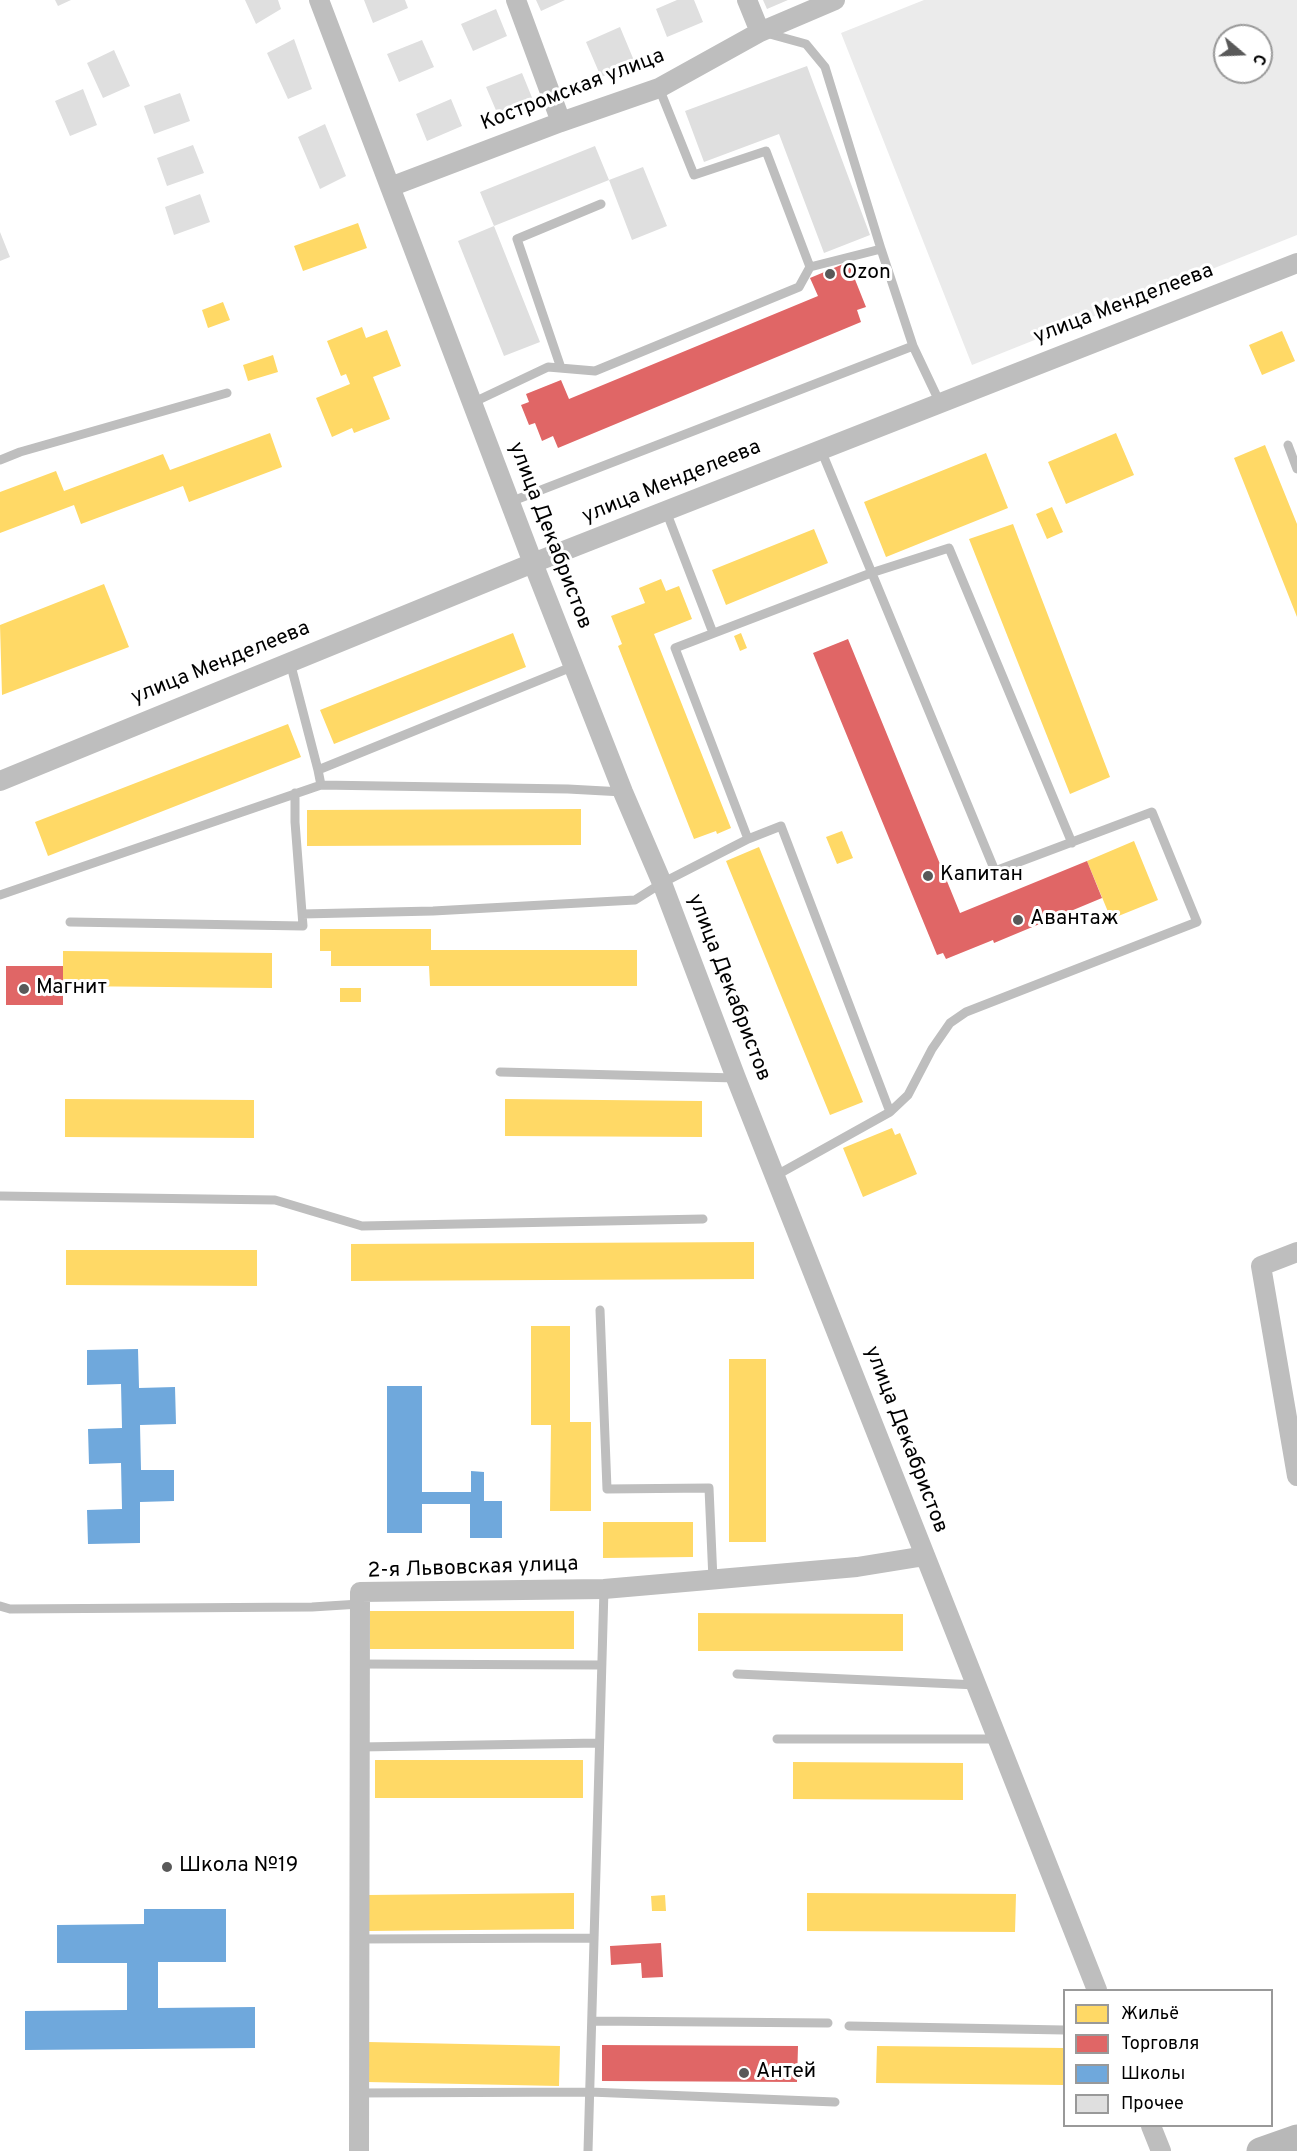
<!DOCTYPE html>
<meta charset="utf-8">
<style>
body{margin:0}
#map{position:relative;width:1297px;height:2151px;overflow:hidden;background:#fff;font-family:Overpass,sans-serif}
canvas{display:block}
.legend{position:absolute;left:1063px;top:1989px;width:210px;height:138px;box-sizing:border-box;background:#fff;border:2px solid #999;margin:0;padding:8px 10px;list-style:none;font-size:18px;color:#000}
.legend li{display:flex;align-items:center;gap:12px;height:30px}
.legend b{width:30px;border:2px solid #999}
.north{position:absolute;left:1213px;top:24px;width:60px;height:60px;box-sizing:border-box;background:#fff;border:2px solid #999;border-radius:50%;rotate:109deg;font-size:16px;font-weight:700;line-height:24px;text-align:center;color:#000}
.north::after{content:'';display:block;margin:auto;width:21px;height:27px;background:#595959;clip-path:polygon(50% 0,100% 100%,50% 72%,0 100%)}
</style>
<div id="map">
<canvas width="1297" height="2151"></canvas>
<ul class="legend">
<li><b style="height:16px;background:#ffd966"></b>Жильё</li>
<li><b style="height:16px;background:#e06666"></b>Торговля</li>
<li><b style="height:16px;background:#6fa8dc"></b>Школы</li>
<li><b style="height:16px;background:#dfdfdf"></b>Прочее</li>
</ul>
<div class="north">С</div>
</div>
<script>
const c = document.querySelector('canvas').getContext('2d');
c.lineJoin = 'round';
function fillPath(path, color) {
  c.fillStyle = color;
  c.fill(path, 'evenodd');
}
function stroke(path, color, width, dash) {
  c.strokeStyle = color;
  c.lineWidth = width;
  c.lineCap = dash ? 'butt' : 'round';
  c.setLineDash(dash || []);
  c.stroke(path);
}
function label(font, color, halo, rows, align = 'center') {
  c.font = font + ' Overpass,sans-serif';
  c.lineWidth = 6;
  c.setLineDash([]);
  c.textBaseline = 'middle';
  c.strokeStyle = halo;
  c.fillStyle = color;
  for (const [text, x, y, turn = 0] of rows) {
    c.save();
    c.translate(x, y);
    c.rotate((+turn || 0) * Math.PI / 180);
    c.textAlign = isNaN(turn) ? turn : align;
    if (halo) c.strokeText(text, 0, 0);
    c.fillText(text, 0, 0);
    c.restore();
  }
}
const green = new Path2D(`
 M924 0H1297V235L972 365 841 33ZM1225 36H1261V72H1225Z`);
const homes = new Path2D(`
 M358 223 367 248 303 271 294 246Z
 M223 302 230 320 208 328 202 310Z
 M362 327 366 338 387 330 401 366 373 377 390 419 354 433 352 428 332 437 316 398 350 384 346 374 341 376 327 341Z
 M1282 331 1295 361 1262 375 1249 345Z
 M273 355 278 372 248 381 243 365Z
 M270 433 282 467 189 502 183 486 81 524 74 505 0 533V492L56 471 64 491 163 454 170 470Z
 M1116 433 1134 475 1066 504 1048 462Z
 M1265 445 1297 524V617L1234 458Z
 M986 453 1008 508 886 557 864 502Z
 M1052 507 1063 532 1047 539 1036 514Z
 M1013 524 1110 777 1070 794 969 539Z
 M814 529 828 563 726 605 712 570Z
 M661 579 666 591 679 586 692 619 654 634 731 828 717 834 716 831 694 839 618 646 622 644 611 616 645 603 639 588Z
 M104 584 129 647 2 695 0 625Z
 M513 633 526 667 334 744 320 710Z
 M741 633 747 648 740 651 734 636Z
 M288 724 301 757 48 856 35 822Z
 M581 809V845L307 846V810Z
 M842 831 853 858 837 864 826 837Z
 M1134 841 1158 900 1111 919 1087 861Z
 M759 847 863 1102 830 1115 726 861Z
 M320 929H431V950H637V986H430L429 966H331V951H320Z
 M63 951 272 953V988L63 986Z
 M340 988H361V1002H340Z
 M65 1099 254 1100V1138L65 1137Z
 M505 1099 702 1101V1137L505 1136Z
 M892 1128 895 1135 900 1133 917 1174 863 1197 843 1148Z
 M754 1242V1279L351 1281V1244Z
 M66 1250H257V1286L66 1285Z
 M531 1326H570V1422H591V1511H550L551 1425H531Z
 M729 1359H766V1542H729Z
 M603 1522H693V1557L603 1558Z
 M370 1611H574V1649H370Z
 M698 1613 903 1614V1651H698Z
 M375 1760H583V1798H375Z
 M793 1762 963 1763V1800L793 1799Z
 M574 1893V1929L369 1931V1895Z
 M807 1893 1016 1894 1015 1932 807 1931Z
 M665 1895 666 1911H652L651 1896Z
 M368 2042 560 2046 559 2086 367 2082Z
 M877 2046 1064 2048V2085L876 2083Z`);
const shops = new Path2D(`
 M848 262 866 307 857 310 861 322 558 448 553 436 542 441 535 423 529 425 521 405 529 402 526 394 561 380 569 399 818 296 810 278Z
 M848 639 960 913 1087 861 1102 898 994 943 993 940 946 959 943 953 937 955 813 653Z
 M6 966H63V1005H6Z
 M661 1943 663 1977 642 1978 641 1963 611 1965 610 1946Z
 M602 2045 798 2046 797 2082 602 2081Z`);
const schools = new Path2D(`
 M138 1349 139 1388 175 1387 176 1424 140 1425 141 1470H174V1501L140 1502V1543L88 1544 87 1510 122 1509 121 1463 89 1464 88 1429 122 1428 121 1384 87 1385V1350Z
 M387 1386H422V1492H471V1471L484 1472V1501H502V1538H470V1504H422V1533H387Z
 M144 1909H226V1962H158V2008L255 2007V2048L25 2050V2011L127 2010V1963H57V1925L144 1924Z`);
const building = new Path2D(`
 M55 0H71L58 6Z
 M245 0H278L281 9 256 24Z
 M364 0H405L408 8 373 23Z
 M536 0H565L541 11Z
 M677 0H694L703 22 667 37 656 9Z
 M763 0H788L767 9Z
 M496 9 507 36 473 51 461 24Z
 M620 27 635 63 601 77 586 42Z
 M294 39 312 89 288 99 267 53Z
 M422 40 434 67 399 82 387 54Z
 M114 50 130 86 103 98 87 63Z
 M807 66 870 235 824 253 779 134 704 162 685 111Z
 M522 73 533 100 498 115 486 87Z
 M83 89 97 125 70 136 55 101Z
 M180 93 190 121 154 134 144 106Z
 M451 99 462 126 427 141 416 114Z
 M325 124 346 176 320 189 298 137Z
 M193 145 204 173 167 186 157 158Z
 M595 146 609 180 494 226 540 342 504 356 458 241 494 226 480 192Z
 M643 167 667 226 632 240 609 180Z
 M200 194 210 222 174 235 165 207Z
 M0 232 10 257 0 261Z`);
const lane = new Path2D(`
 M766 33 806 44 825 67 881 249
 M810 267 881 249 913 346
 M561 368 517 239 601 204
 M472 403 548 367 595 371 799 287 810 267 766 151 694 175 659 88
 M1288 445 1297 469
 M0 460 20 452 227 393
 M510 502 913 346 940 403
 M666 511 713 633
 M290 662 318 770
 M321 785 318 770 574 666
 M748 839 781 826 890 1112
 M0 895 321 785 568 789 623 792
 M302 914 433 911 635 900 662 883 748 839 675 648 871 573 949 548 1072 843
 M70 922 303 926 295 822V793
 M500 1072 736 1078
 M775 1176 890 1112 908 1095 932 1049 950 1023 966 1012 1197 922 1152 812 995 871 821 450
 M0 1196 275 1200 362 1226 703 1219
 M600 1310 607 1489 709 1488 713 1580
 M0 1606 10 1609 312 1607 360 1604
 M360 1664 601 1665
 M737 1674 977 1685
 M777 1739H998
 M360 1747 599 1743
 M360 1939 594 1938
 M592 2021 828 2023
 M849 2026 1064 2030
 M359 2093 590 2092 835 2102
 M588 2151 604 1589`);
const street = new Path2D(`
 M319 0 533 563 623 792 662 883 736 1078 1097 1990
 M516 0 561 122
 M747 0 760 32
 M390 187 561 122 659 88 760 32 835 0
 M0 781 533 563 1297 263
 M1297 1252 1261 1266 1297 1476
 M1151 2126 1161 2151
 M359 2151 360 1592 604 1589 857 1567 925 1556`);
const secondary = new Path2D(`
 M1260 2151 1297 2138`);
const markers = [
 [830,274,6,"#595959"],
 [928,876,6,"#595959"],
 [1018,920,6,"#595959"],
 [24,989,6,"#595959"],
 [167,1867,6,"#595959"],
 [744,2073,6,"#595959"]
];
const streetNames = [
 ["Костромская улица",573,91,-21],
 ["улица Менделеева",1124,305,-21],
 ["улица Менделеева",672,483,-22],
 ["улица Декабристов",549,536,69],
 ["улица Менделеева",221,664,-22],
 ["улица Декабристов",728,988,69],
 ["улица Декабристов",905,1440,69],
 ["2-я Львовская улица",473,1569,-2]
];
const poiNames = [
 ["Ozon",842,274],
 ["Капитан",940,876],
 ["Авантаж",1030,920],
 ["Магнит",36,989],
 ["Школа №19",179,1867],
 ["Антей",756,2073]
];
fillPath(green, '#ebebeb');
fillPath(homes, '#ffd966');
fillPath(shops, '#e06666');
fillPath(schools, '#6fa8dc');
fillPath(building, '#dfdfdf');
stroke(lane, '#bebebe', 9);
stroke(street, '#bebebe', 20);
stroke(secondary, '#b8b8b8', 27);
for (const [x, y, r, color] of markers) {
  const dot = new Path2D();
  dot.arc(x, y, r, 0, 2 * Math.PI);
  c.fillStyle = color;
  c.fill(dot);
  stroke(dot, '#fff', 2);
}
label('21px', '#000', '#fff', streetNames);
label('21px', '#000', '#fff', poiNames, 'left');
</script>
